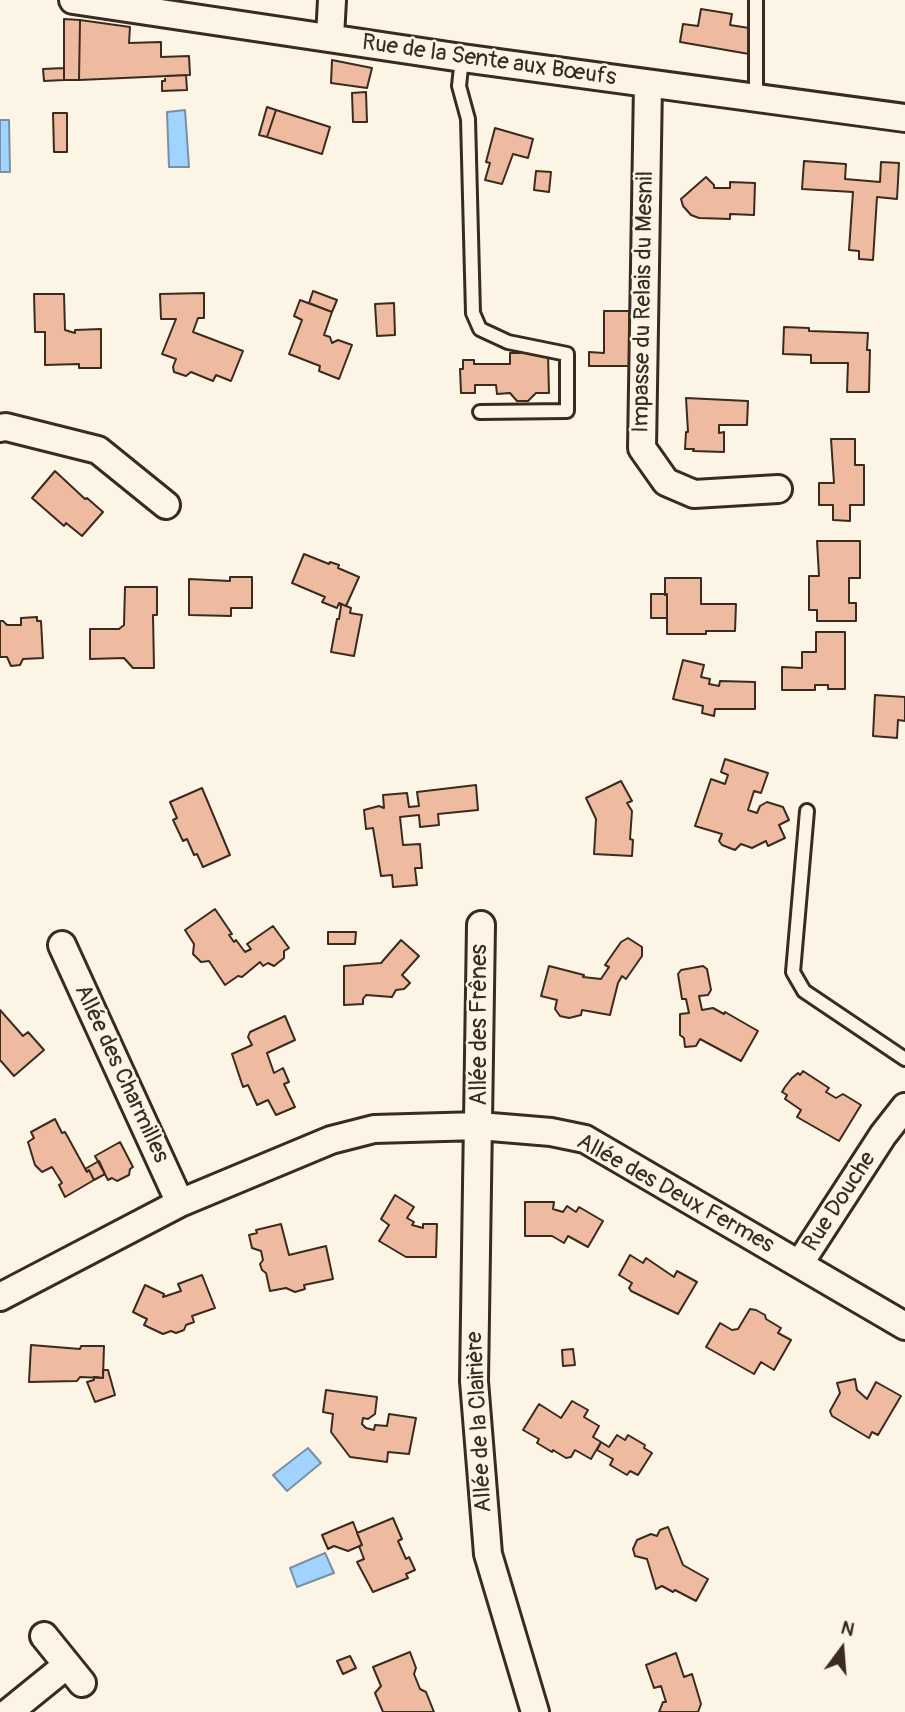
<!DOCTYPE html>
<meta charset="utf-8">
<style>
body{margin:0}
#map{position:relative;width:905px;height:1712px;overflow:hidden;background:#fcf5e5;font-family:Pangolin,sans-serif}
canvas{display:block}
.north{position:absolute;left:807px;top:1614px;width:70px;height:70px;-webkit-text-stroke:5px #fcf5e5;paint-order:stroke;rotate:16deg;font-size:19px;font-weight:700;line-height:28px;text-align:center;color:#3b2a1e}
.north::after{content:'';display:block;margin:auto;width:24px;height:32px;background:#3b2a1e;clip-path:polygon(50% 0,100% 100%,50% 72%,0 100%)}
</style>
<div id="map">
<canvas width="905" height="1712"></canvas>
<div class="north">N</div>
</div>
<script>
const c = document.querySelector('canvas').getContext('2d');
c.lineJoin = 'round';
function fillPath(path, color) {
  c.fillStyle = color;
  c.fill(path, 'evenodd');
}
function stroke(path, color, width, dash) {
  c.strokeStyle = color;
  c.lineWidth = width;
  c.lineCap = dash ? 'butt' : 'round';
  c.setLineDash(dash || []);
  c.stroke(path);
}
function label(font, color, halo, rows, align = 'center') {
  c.font = font + ' Pangolin,sans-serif';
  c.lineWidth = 5;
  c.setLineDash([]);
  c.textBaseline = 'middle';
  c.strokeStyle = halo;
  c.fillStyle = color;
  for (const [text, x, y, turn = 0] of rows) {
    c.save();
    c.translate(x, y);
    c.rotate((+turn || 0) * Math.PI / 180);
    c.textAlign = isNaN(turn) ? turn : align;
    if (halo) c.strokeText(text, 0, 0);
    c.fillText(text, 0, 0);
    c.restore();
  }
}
const water = new Path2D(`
 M185 110 189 167H169L167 112Z
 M0 120H9L10 172H0Z
 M308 1448 321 1463 287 1491 273 1475Z
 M325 1553 334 1573 297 1587 290 1568Z`);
const building = new Path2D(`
 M701 9 732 14 730 25 749 28V54L680 42 683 24 698 26Z
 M64 19 80 20 79 80H64Z
 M80 20 130 27 129 43 161 42V57L189 56 190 75 79 80Z
 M332 60 372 68 367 88 331 83Z
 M64 68V80L44 81 43 69Z
 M186 75 187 90 162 91V81H165V76Z
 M366 92 367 122H353L352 93Z
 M267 107 276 110 267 137 259 135Z
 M276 110 330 127 322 154 267 137Z
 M53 113H67V152H54Z
 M495 128 533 139 528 158 513 154 502 184 485 180 490 163 486 162Z
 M804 161 846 164 845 179 880 182 881 162 899 163 897 199 877 197 873 260 859 259V251L849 250 853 192 802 189Z
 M536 171 551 172 549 192 534 190Z
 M706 177 714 185V188H730V182L755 183 754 215 730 214V219L699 218 691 215 683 206 681 199Z
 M313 291 337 300 332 312 309 303Z
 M204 293V318H198L193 332 243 351 231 381 216 375 213 381 191 372 186 376 174 372 173 367 176 359 162 354 176 319H161L160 294Z
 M34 294H64L65 330 75 333V330L101 329V368H79V364L45 365V332H35Z
 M300 300 332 312 324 335 330 337 332 343 338 340 352 345 339 379 319 371 320 366 289 354 302 320 294 316Z
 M394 303 395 335 377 336 375 304Z
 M604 311H629V366H589V352L604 353Z
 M784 327 809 328V331L868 333 867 350H870L869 392H847L848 363H811V355L783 354Z
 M510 353H548L549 393H536L528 401H517L510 393 497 394 496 385H475V393H461L460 369H463V360H474V364H510Z
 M686 398 748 401 747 425H719V433L724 432V452L693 451 694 449H685L686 432H688Z
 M831 439H855V465H864V505H850V521L833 520V505H819V483H834Z
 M55 471 85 499 87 498 103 512 82 536 66 523 64 526 32 498Z
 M817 541H860V578H849V603H856V621H817V610H809V576H819Z
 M304 554 329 564 330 562 339 565 338 568 359 577 346 606 339 603 337 608 322 602 325 597 292 583Z
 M230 577H252V608H231V616L189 615V579L230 581Z
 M665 578H701V604H736L735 631H706V634H667V594L665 595Z
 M125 587H157V615H153L154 668H133L124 658 90 659V629H119L124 625Z
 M651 594H667V618H651Z
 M339 603 351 608 350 613 362 615 354 656 331 652 337 619H339L341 606Z
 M37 617V621H41L43 658 23 659 20 665 11 666 7 657H0V621H3L7 625H21V618Z
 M816 632H845V689H828V685H815V690H782V667L802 668V652H816Z
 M683 660 704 665 701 677 710 679 709 684 719 686 720 681 755 682V709H715L714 716 702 713 703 706 673 699Z
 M875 695 905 697V721L898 720 897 738 873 736Z
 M725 759 768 773 761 793 754 791 748 810 757 813 760 806 767 802 783 807 789 820 779 825 785 838 768 846 766 841 752 848 741 844 735 850 722 845 719 841 722 834 695 826 711 779 725 784 728 775 721 772Z
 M621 781 632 801 627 803 632 811 630 839 633 840 632 856 594 854 596 819 586 798Z
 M476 785 478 810 438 814 439 825 420 827 419 815 400 817 403 845 420 844 422 868H415L417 885 393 887 392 875 381 876 373 828 366 829 364 810 379 806 384 808 383 795 407 793 409 807 419 806 417 792Z
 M202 788 230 855 203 867 197 854 194 855 187 839 183 841 173 820 177 818 170 802Z
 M215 909 232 934 229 935 234 942 236 940 245 952 251 949 247 944 273 926 289 948 284 951V958L274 966 268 963 263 966 260 962 242 977 238 976 225 985 209 961 201 962 193 954 194 944 185 930Z
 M328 932H356L355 944H328Z
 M628 938 642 947V956L626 979 622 976 618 983 610 1015 582 1010 581 1015 569 1018 560 1016 555 1009 557 1000 541 996 549 966 584 975 583 977 601 979 609 967 605 965 621 942Z
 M401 940 419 956 402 975 410 983 404 989 396 990 392 997 366 995 363 999V1004L344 1005V966L381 963Z
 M703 966 707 969 711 990 708 995 699 996 702 1010 713 1008 724 1014 725 1012 758 1031 741 1061 700 1039 696 1046 685 1047 684 1038 680 1035V1014L689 1013 686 999H682L678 974 681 970Z
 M0 1010 23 1036 28 1032 44 1050 14 1076 0 1060Z
 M285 1016 295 1040 267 1053 274 1073 283 1068 289 1082 284 1084 295 1107 276 1115 268 1100 257 1105 248 1085 243 1087 232 1054 252 1045 248 1037 250 1032Z
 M803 1071 829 1088 826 1092 836 1098 843 1094 861 1105 839 1141 797 1117 801 1110 785 1099 787 1095 782 1092 785 1087 792 1078 798 1073 800 1075Z
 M55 1119 62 1133 65 1132 87 1172 89 1170 94 1180 65 1197 59 1185 62 1183 52 1167 42 1172 35 1165 28 1142 34 1138 31 1132Z
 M120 1142 133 1167 130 1169 129 1175 117 1181 112 1178 108 1180 95 1156Z
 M99 1161 105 1174 94 1180 89 1170 87 1172 85 1169Z
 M395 1195 414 1207 407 1218 414 1222 412 1225 423 1228V1224H437L436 1257H406L379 1241 389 1225 381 1219Z
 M525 1202H554L553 1209 563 1212 567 1206 576 1212 579 1207 603 1221 588 1247 568 1236 564 1243 552 1236H525Z
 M281 1224 289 1255 326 1246 333 1279 304 1285 305 1289 295 1292 286 1288 270 1291 266 1273 262 1270 260 1264 263 1260 261 1251 252 1248 249 1235 257 1233 256 1230Z
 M630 1255 643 1263 646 1258 674 1277 677 1271 697 1282 678 1314 631 1291 629 1288 632 1283 619 1275Z
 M202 1275 215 1308 192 1316 194 1322 186 1325 184 1330 176 1333 171 1331 163 1334 144 1325 147 1319 133 1312 145 1285 164 1294 163 1297 181 1291 178 1284Z
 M750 1309 756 1310 765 1315 766 1319 781 1328 778 1333 791 1340 774 1370 761 1362 754 1374 706 1347 720 1323 732 1330 738 1329Z
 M31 1345 80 1349 81 1346H104L103 1378 80 1377 77 1381 29 1382Z
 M573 1349 575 1365 563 1366 562 1350Z
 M103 1370H108L115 1395 95 1402 87 1382 94 1380V1377L103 1378Z
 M855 1379 857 1390 867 1399 876 1382 901 1396 878 1435 872 1432 869 1438 832 1416 830 1411 840 1393 837 1383Z
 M326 1390 377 1397 375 1414 368 1419 363 1418 362 1424 366 1428 374 1430 375 1425 387 1426 389 1414 416 1418 409 1454 388 1452 387 1462 350 1457 331 1432 333 1414 323 1412Z
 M572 1401 588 1410 584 1417 599 1426 593 1437 601 1442 591 1459 575 1450 571 1457 566 1458 553 1450 552 1452 537 1443 539 1439 523 1430 539 1404 561 1418Z
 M617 1435 625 1440 628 1435 645 1445 644 1448 652 1453 638 1475 630 1471 627 1475 610 1465 613 1459 597 1450 601 1442 609 1447Z
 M393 1518 402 1539 398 1541 406 1559 409 1557 415 1570 406 1574 408 1578 373 1592 357 1562 364 1559 359 1546 362 1545 357 1533Z
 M353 1522 362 1545 348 1551 334 1546 328 1549 322 1535Z
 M668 1527 683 1565 708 1579 696 1601 675 1590 673 1592 662 1586 656 1589 647 1559 635 1556 633 1549 637 1540 651 1534 657 1536 660 1530Z
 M410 1652 416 1668 414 1674 420 1689 426 1692 434 1712H383L375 1693 381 1686 373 1667Z
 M676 1653 684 1677 692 1674 701 1704 698 1712H659L663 1702H666L661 1686 654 1688 646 1665Z
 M350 1656 356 1668 343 1674 337 1661Z`);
const service = new Path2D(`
 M462 58 459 86 468 119 473 313 480 329 508 342 567 354V411L480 412
 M756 98V0
 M807 811 793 972 804 991 905 1059`);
const minor = new Path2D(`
 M73 0 462 58 905 118
 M330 37 332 0
 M648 84 642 448 666 482 694 494 778 489
 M0 428 6 427 98 450 166 505
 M481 925 474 1381 488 1554 535 1712
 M62 945 180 1203
 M800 1263 883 1135 905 1107
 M0 1297 180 1203 331 1140 374 1129 479 1126 551 1132 585 1139 905 1326
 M44 1636 82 1683
 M9 1712 67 1665`);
const streetNames = [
 ["Rue de la Sente aux Bœufs",489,61,8],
 ["Impasse du Relais du Mesnil",644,302,-89],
 ["Allée des Frênes",480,1025,-90],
 ["Allée des Charmilles",121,1074,65],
 ["Allée des Deux Fermes",675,1194,29],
 ["Rue Douche",840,1202,-57],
 ["Allée de la Clairière",480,1422,-93]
];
fillPath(water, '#a0d4fe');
stroke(water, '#7890a4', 2);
fillPath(building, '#eebaa0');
stroke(building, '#3b2a1e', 2);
stroke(service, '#3b2a1e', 18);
stroke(minor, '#3b2a1e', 32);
stroke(service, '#fcf5e5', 12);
stroke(minor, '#fcf5e5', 26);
label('23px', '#3b2a1e', '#fcf5e5', streetNames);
</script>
